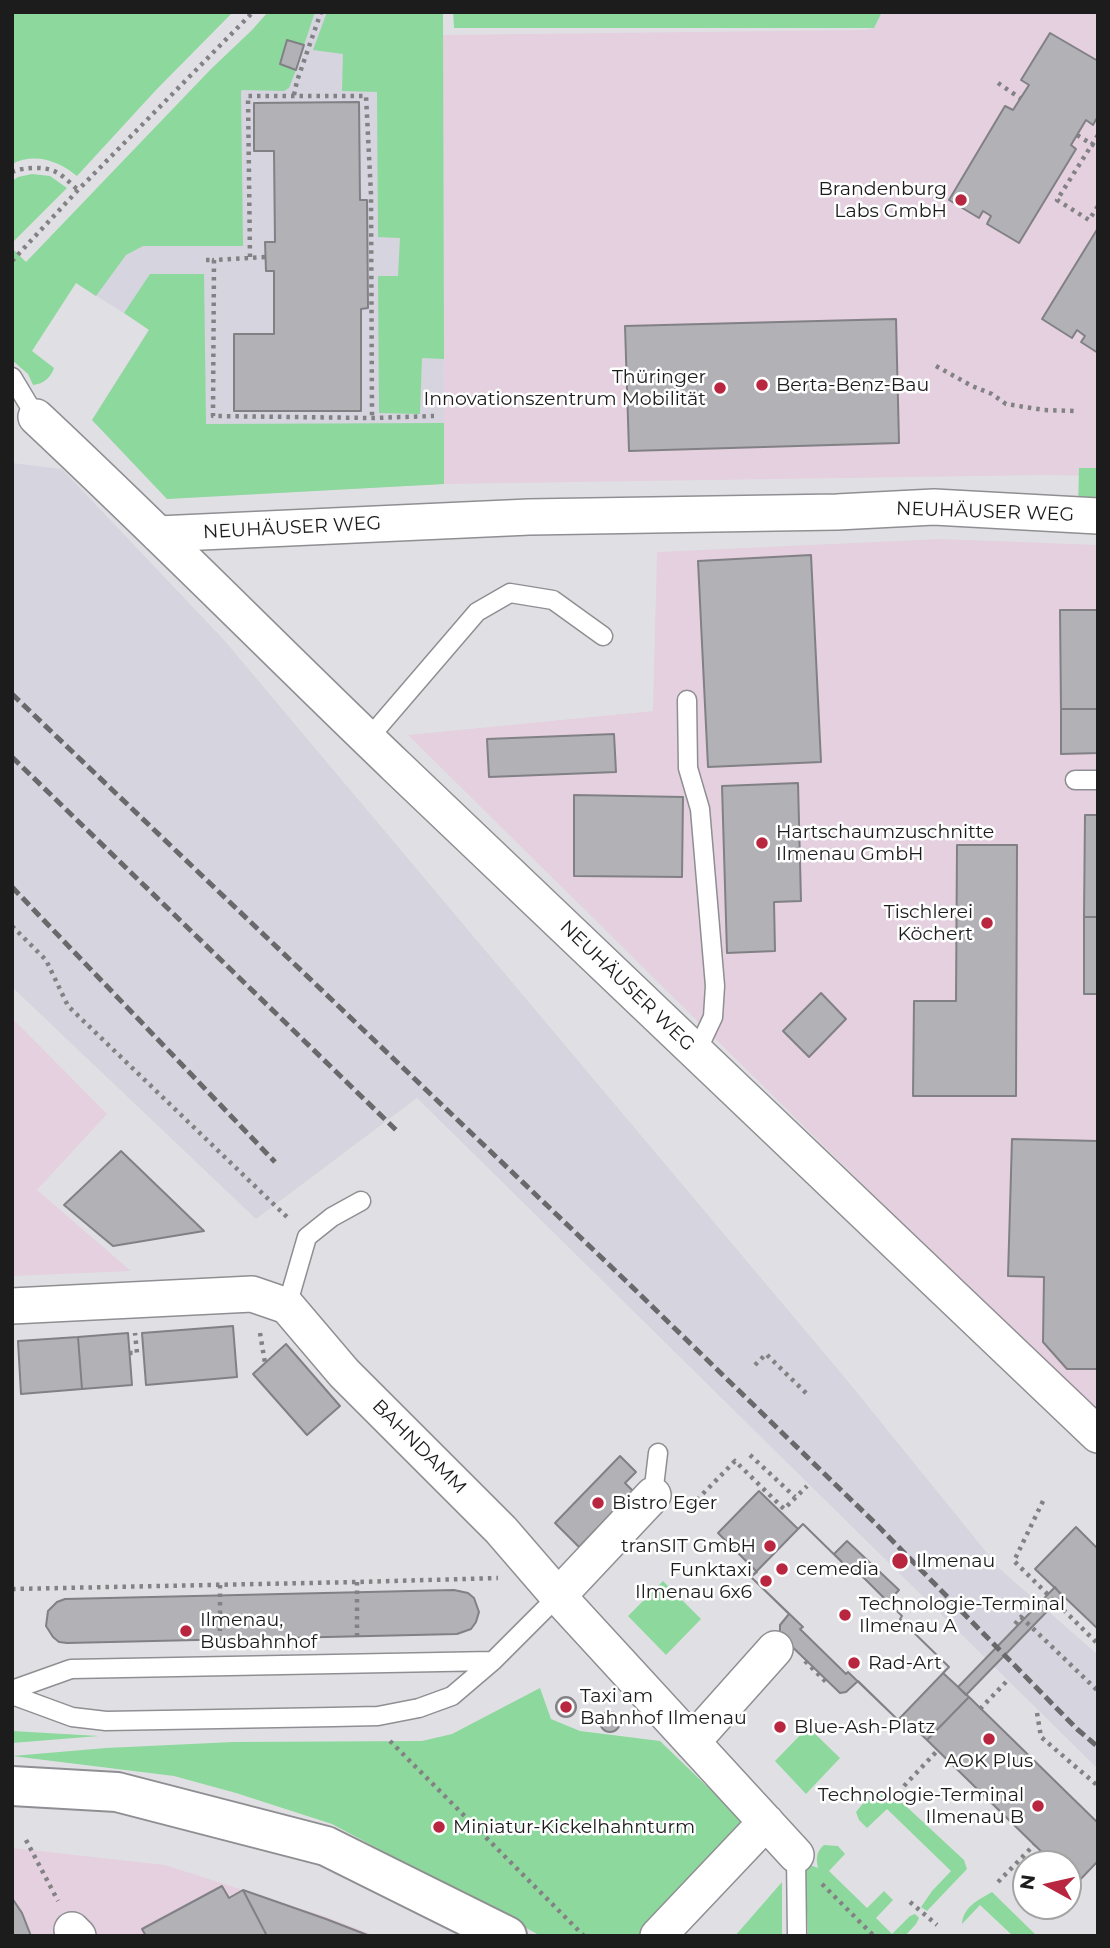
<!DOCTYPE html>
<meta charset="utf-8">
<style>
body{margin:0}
#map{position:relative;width:1110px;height:1948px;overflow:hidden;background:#e0e0e4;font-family:Montserrat,sans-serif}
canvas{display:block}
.frame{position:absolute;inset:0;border:14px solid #1c1c1d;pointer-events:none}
.north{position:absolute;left:1012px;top:1850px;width:70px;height:70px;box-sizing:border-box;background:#fff;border:2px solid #a4a4a5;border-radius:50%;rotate:278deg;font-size:19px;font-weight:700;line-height:28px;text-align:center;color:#1c1c1d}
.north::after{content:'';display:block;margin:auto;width:24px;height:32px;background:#b8263f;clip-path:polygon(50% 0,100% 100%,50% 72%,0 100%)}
</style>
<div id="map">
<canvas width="1110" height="1948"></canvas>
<div class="frame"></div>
<div class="north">N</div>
</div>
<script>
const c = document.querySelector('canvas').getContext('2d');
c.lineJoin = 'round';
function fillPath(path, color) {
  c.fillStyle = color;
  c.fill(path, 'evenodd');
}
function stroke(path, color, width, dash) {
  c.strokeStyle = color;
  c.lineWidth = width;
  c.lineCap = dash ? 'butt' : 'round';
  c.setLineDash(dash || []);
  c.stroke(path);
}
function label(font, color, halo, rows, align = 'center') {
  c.font = font + ' Montserrat,sans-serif';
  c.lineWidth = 5;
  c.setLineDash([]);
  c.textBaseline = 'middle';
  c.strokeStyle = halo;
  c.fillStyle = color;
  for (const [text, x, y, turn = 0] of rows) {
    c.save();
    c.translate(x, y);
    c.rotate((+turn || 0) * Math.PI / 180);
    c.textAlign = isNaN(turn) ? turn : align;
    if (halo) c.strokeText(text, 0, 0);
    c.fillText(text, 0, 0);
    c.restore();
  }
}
const commercial = new Path2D(`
 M882 12H1098V476L1045 475 444 484 443 35 864 30 874 28Z
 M941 539 1098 545V1417L408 735 653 711 657 552Z
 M12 1018 107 1114 37 1190 131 1271 12 1276Z
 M12 1848 165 1865 327 1917 376 1936H12Z`);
const built = new Path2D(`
 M302 12H443L444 484 167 499 92 420 149 329 76 283Z
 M12 463 62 469 224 640 846 1379 1000 1569 1098 1655V1769L417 1098 256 1219 12 987Z`);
const green = new Path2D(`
 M12 12H233L156 90 77 176C59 161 35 152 12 164Z
 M268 12H315L304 45 287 40 280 64 296 70 289 88 284 91 242 90 241 92 243 246H143L126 255 96 296 76 283 32 351 54 368C51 377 44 384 33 385L28 374 12 360V248L26 262 211 69 252 30Z
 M327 12H443L444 359 422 358 420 414 379 413 378 276H398L400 238 378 237 377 92 342 91 343 54 313 50Z
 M453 12H882L874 28H454Z
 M32 174 50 176 67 188 12 243V181L18 177Z
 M150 274H204L206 424 444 423V484L167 499 92 420 149 330 124 313Z
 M1079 468H1098V513H1078Z
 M663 1581 701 1619 666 1655 628 1616Z
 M540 1688 551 1719 580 1731 660 1741 743 1821 642 1936H541L332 1824 236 1793 174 1776 12 1756 106 1748 233 1742 422 1741 452 1734Z
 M808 1727 840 1758 806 1794 775 1761Z
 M12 1731 99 1736 12 1743Z
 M879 1794 895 1796 964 1860 967 1869 927 1911 921 1907 932 1891 951 1871 887 1809 867 1828 859 1820 856 1812 865 1801Z
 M824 1845 838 1846 845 1854 829 1871 867 1908 884 1891 893 1900 876 1918 892 1934 910 1916 915 1914 919 1918 916 1924 905 1936H808L805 1863 818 1868C816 1858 816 1852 824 1845Z
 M782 1882V1936H735Z
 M992 1892 1037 1936H1013L980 1905 962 1924C963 1907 978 1900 992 1892Z`);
const building = new Path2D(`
 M1050 33 1098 61V116L1093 125 1086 120 1071 145 1076 149 1019 243 987 224 991 216 983 211 979 218 949 200 1005 106 1013 110 1029 85 1021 80Z
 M287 40 304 45 296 70 280 64Z
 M359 102 360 200H367L368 308 361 309V411H234V334H274V271H266L265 242H275L274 151H254V103Z
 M1098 228V353L1081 342 1085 336 1077 330 1072 338 1042 319Z
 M896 319 899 443 629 451 625 326Z
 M811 555 821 762 708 767 698 561Z
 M1060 610H1098V709H1061Z
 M1061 709H1098V753L1061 754Z
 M614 734 616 772 489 777 487 739Z
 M798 783 801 901 774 902 775 951 727 953 722 786Z
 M574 795 683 797 682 877 574 876Z
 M1085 815H1098V917H1084Z
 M957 845H1017L1016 1096H913L914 1001H956Z
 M1084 917H1098V994H1084Z
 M821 993 846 1019 809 1057 783 1031Z
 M1012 1139 1098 1141V1369H1067L1043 1342 1044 1277 1008 1276Z
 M121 1151 204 1231 113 1246 64 1205Z
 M233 1326 237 1377 146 1385 142 1333Z
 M128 1333 132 1385 82 1389 78 1337Z
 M78 1337 82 1389 21 1394 18 1341Z
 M286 1344 340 1406 307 1435 253 1374Z
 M620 1456 636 1472 625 1483 633 1491 579 1547 555 1523Z
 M759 1491 798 1529 803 1524 854 1574 857 1571 902 1616 900 1619 949 1667 943 1673 969 1697 927 1740 902 1716 898 1720 858 1681 846 1692 840 1693 780 1635V1625L789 1614 751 1577 757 1572 718 1533Z
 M803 1524 854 1574 857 1571 902 1616 900 1619 949 1667 898 1720 848 1672 846 1674 800 1629 803 1627 751 1577Z
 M1076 1527 1098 1549V1629L1035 1569Z
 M847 1541 899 1590 888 1602 857 1571 854 1574 834 1554Z
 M1055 1587 1062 1596 966 1695 958 1687Z
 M454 1590 468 1593 474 1598 479 1612 476 1622 471 1629 457 1634 67 1643 59 1642 53 1637 46 1626 48 1611 57 1602 65 1599Z
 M556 1707a10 10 0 1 1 20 0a10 10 0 1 1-20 0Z
 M969 1697 1098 1823V1861L1075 1885 1068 1878V1864H1054L927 1740Z
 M600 1722a10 10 0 1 1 20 0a10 10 0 1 1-20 0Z
 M222 1886 229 1898 243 1890 267 1936H146L142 1929Z
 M243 1890 326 1919 370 1936H267Z
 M12 1898 22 1913 31 1936H12Z`);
const path = new Path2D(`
 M998 83 1020 98
 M294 95 297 81 321 12
 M1077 135 1098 148
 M1098 135 1057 200 1089 220 1098 206
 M12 172C24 167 45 166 56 172 64 176 72 185 78 190
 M250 257 248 96H366L371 195 372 418
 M265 257 214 260 213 416 372 418 434 416
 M206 260H214
 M12 261 78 190 253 12
 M936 366 972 386 992 394 1006 404 1044 410 1075 411
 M12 926 46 960 68 1006 289 1219
 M260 1333 265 1363
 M129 1353H137L135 1333
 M755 1365 766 1354 808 1395
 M750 1455 795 1497
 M1043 1501 1014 1561 1098 1644
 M685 1512 735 1461 784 1509 807 1486
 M1097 1548 1098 1547
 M357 1582V1637
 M220 1585V1643
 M12 1589 357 1582 498 1578
 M1015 1624 1021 1617 1098 1691
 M805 1661 827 1683 829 1681
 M980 1709 1006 1682
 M1037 1713 1041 1737 1098 1786
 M390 1741 584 1936
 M904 1786 938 1750
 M26 1840 58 1901
 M998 1882 1034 1845
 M822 1884 874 1936
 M910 1902 937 1925`);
const service = new Path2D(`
 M12 377 36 417
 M687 700 688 768 700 809 715 986 713 1017 696 1053
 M368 739 477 612 510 593 553 600 603 636
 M1075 780H1098
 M287 1306 307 1237 332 1217 361 1201
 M653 1495 658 1453
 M12 1690 71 1669 493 1661
 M12 1695 72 1717 106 1721 333 1717 378 1716 419 1708 452 1696 493 1661 558 1596
 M796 1855 797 1936`);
const minor = new Path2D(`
 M36 417C159 532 276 651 397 767 631 990 866 1211 1098 1435
 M158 534 529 517 837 512 934 507 1098 516
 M12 1306 252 1294 287 1306 344 1373 501 1530 558 1596 796 1855
 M558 1596 653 1495
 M692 1742 775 1649
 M72 1930 78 1936
 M658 1936 766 1822`);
const secondary = new Path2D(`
 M12 1786 117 1792 326 1846 507 1936`);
const rail = new Path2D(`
 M12 694 625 1280 875 1523 1077 1729 1098 1747
 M12 757 397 1131
 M12 887 275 1162`);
const markers = [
 [961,200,7,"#b8263f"],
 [762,385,7,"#b8263f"],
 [720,388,7,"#b8263f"],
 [762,843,7,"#b8263f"],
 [987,923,7,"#b8263f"],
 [598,1503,7,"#b8263f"],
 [770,1546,7,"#b8263f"],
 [900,1561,9,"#b8263f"],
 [782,1569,7,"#b8263f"],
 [766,1581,7,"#b8263f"],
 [845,1615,7,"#b8263f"],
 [186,1631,7,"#b8263f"],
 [854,1663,7,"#b8263f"],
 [566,1707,7,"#b8263f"],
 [780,1727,7,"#b8263f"],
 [989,1739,7,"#b8263f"],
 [1038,1806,7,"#b8263f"],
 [439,1827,7,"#b8263f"]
];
const poiNames = [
 ["Brandenburg",947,189,"right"],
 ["Labs GmbH",947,211,"right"],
 ["Thüringer",706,377,"right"],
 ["Innovationszentrum Mobilität",706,399,"right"],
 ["Berta-Benz-Bau",776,385],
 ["Hartschaumzuschnitte",776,832],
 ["Ilmenau GmbH",776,854],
 ["Tischlerei",973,912,"right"],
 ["Köchert",973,934,"right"],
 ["Bistro Eger",612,1503],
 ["tranSIT GmbH",756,1546,"right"],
 ["Ilmenau",916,1561],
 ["cemedia",796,1569],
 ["Funktaxi",752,1570,"right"],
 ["Ilmenau 6x6",752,1592,"right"],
 ["Technologie-Terminal",859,1604],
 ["Ilmenau A",859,1626],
 ["Ilmenau,",200,1620],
 ["Busbahnhof",200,1642],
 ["Rad-Art",868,1663],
 ["Taxi am",580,1696],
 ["Bahnhof Ilmenau",580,1718],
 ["Blue-Ash-Platz",794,1727],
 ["AOK Plus",989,1761,"center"],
 ["Technologie-Terminal",1024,1795,"right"],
 ["Ilmenau B",1024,1817,"right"],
 ["Miniatur-Kickelhahnturm",453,1827]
];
const streetNames = [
 ["NEUHÄUSER WEG",985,512,2],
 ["NEUHÄUSER WEG",292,528,-3],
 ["NEUHÄUSER WEG",627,986,44],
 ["BAHNDAMM",419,1447,45]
];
fillPath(commercial, '#e4d0de');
fillPath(built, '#d5d4df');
fillPath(green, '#8dd89c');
fillPath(building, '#b2b2b6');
stroke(building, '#818185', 2);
stroke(service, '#8f8f93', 21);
stroke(minor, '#8f8f93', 38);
stroke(secondary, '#8f8f93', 42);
stroke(path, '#828284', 4.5, [3.5, 5]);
stroke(service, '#fff', 18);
stroke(minor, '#fff', 35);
stroke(secondary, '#fff', 38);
stroke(rail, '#69696b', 5, [10, 5]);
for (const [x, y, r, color] of markers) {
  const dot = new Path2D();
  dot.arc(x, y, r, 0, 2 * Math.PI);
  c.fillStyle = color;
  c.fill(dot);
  stroke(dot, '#fff', 2.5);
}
label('19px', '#1c1c1d', '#fff', poiNames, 'left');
label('19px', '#1c1c1d', '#fff', streetNames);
</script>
